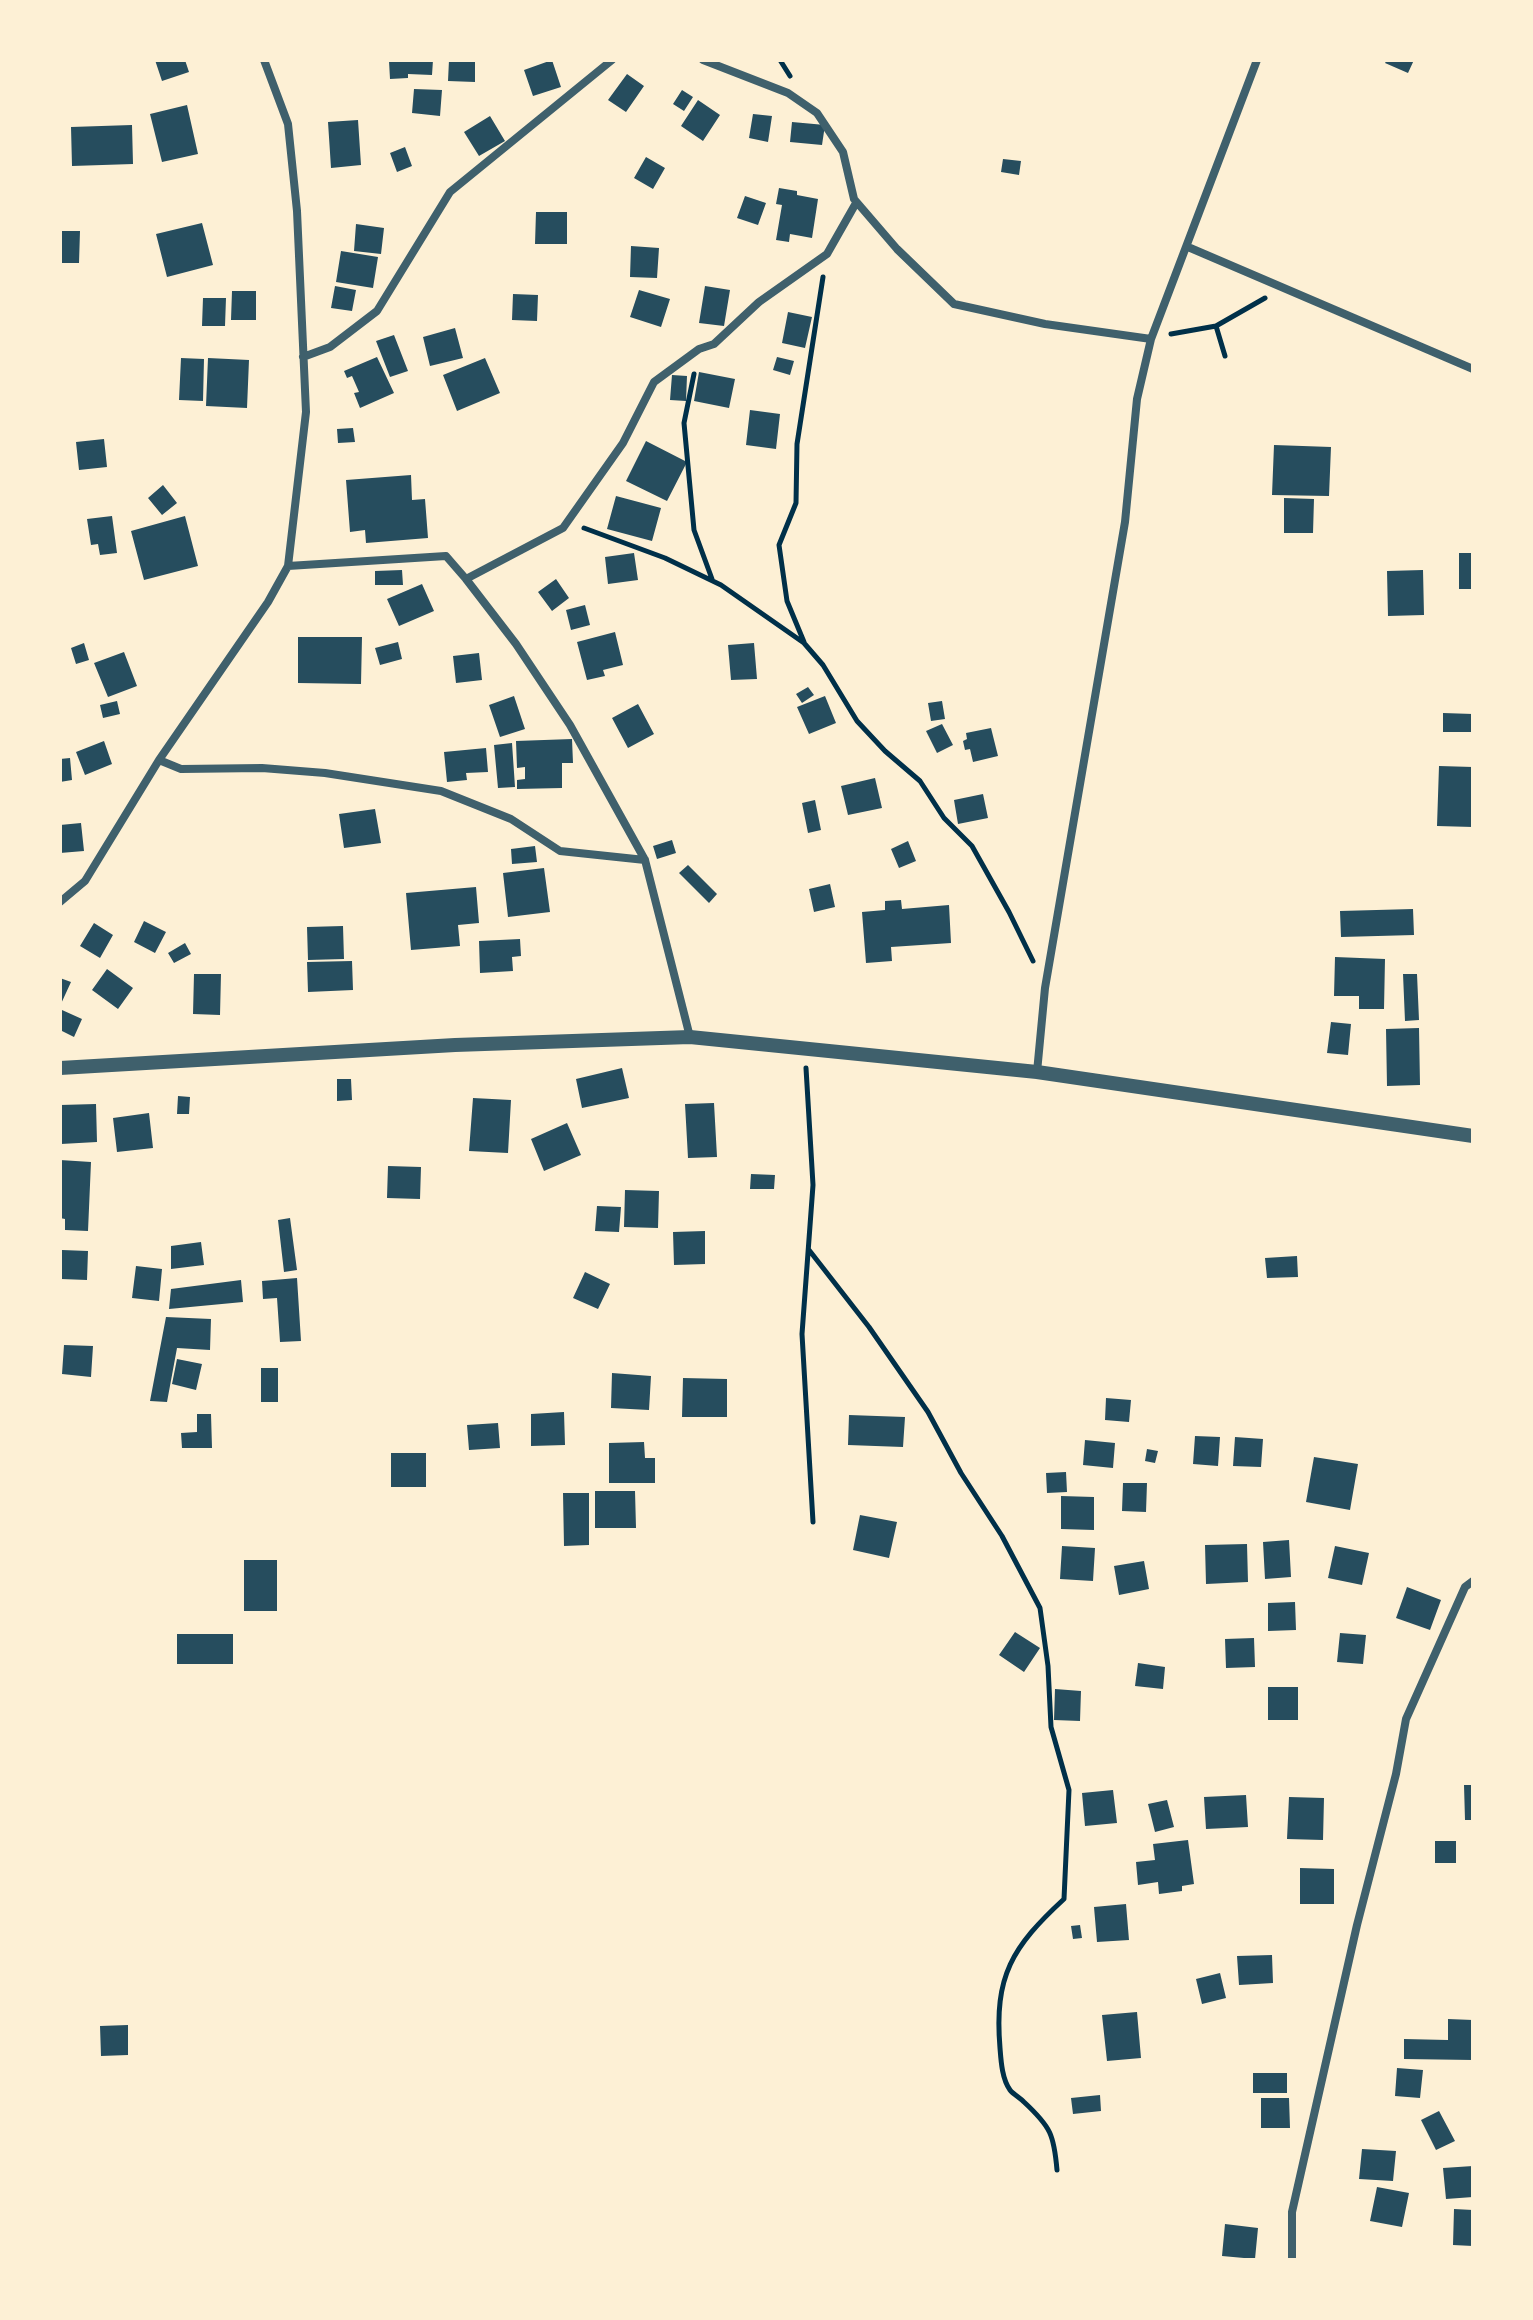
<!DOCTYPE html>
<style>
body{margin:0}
#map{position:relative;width:1533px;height:2320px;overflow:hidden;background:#fdf0d5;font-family:Ubuntu,sans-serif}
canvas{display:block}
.frame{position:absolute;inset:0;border:62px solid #fdf0d5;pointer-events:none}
</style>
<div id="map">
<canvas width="1533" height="2320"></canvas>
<div class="frame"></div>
</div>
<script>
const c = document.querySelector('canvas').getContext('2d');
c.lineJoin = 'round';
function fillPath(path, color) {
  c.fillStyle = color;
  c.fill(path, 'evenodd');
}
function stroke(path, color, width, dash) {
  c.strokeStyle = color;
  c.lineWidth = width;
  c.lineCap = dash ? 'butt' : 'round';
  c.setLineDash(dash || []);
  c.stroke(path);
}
const building = new Path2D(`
 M155 60H185L189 72 162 81Z
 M406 60H433L432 75 408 74V78L390 79 389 61Z
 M449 60H475V82L448 81Z
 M552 60 561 87 533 96 524 70Z
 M1387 60H1414L1408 73 1385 63Z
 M627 74 644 86 626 112 608 100Z
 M414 89 442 90 440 116 412 113Z
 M682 90 693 97 684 111 673 104Z
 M698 100 720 115 703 141 681 126Z
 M187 105 198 154 162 162 150 114Z
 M753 114 772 116 768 142 749 138Z
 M490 116 505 141 479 156 464 132Z
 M358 120 361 165 331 168 328 122Z
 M792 122 825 125 822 145 790 142Z
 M132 125 133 164 72 166 71 127Z
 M405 147 412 166 397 172 390 153Z
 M646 157 665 168 653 189 634 178Z
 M1003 159 1021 161 1019 175 1001 172Z
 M779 188 797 191V195L818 199 812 238 790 234 789 242 776 240 782 205 776 204Z
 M745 196 766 203 758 225 737 218Z
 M536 212H567V244H535Z
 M202 223 213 265 167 277 156 234Z
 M356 224 384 228 381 254 354 251Z
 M60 231H80L79 263H60Z
 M631 246 659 248 657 278 630 277Z
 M341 251 378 257 373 288 336 282Z
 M335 286 356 290 352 311 331 308Z
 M705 286 730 290 724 326 699 323Z
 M639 290 670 299 661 327 630 317Z
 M232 291H256V320H231Z
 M513 294 538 295 537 321 512 320Z
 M203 298H226L225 326H202Z
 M788 312 812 317 805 348 782 343Z
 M455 328 463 358 430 366 423 337Z
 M394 335 408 371 390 377 376 341Z
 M377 357 394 393 360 408 354 393 359 392 352 376 347 378 344 371Z
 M777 357 794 361 790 375 773 370Z
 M181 358 204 359 203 401 179 400Z
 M208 358 249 360 247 408 206 406Z
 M485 358 500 393 457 411 443 375Z
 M699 372 735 379 729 408 694 401Z
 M672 375 687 376 686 401 670 400Z
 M750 410 780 414 776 449 746 445Z
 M353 428 355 442 338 443 337 429Z
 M104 439 107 467 79 470 76 442Z
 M646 441 687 462 667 501 626 481Z
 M1274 445 1331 447 1329 496 1272 495Z
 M411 475 412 500 425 499 428 538 366 543 365 530 350 532 346 480Z
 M163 485 177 503 162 515 148 498Z
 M616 496 661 508 652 541 607 529Z
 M1284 498 1314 499 1313 533H1284Z
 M112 516 117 553 100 555 98 544 91 545 87 519Z
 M185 516 198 566 144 580 131 531Z
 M634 553 638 580 608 584 605 557Z
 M1459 553H1473V589H1459Z
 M402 570 403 585H375V571Z
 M1423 570 1424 615 1388 616 1387 571Z
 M556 579 569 598 552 611 538 592Z
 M422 584 434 611 399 626 387 599Z
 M585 605 590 625 571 630 566 610Z
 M615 632 623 665 603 670 605 676 587 680 577 642Z
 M298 637H362L361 684 298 683Z
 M398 642 402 659 380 665 375 648Z
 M84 643 89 660 76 664 71 648Z
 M754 643 757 679 731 680 728 645Z
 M124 652 137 686 108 697 94 663Z
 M479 653 482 680 456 683 453 656Z
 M808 687 814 695 802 703 796 694Z
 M514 696 525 729 500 737 489 705Z
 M825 696 836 723 809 734 797 707Z
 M117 701 120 714 103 718 100 705Z
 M942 701 945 719 931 721 928 703Z
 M638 704 654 734 628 748 612 718Z
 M1443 713 1473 714V732H1443Z
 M942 724 953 745 937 753 926 731Z
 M991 728 998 756 973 762 970 749 965 750 963 741 967 739 966 733Z
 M572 739 573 763H562V788L517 789V780L525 779V767L517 768 516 741Z
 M104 741 112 764 85 775 76 752Z
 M512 743 515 787 498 788 494 745Z
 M486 748 488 772 466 773 467 780 447 782 444 752Z
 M70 758 72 780 60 782V759Z
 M1439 766 1473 767V827L1437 826Z
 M875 778 882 808 848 815 841 786Z
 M983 794 988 818 958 824 954 800Z
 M815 800 821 830 808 833 802 803Z
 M375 809 381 843 344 848 339 814Z
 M81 823 84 851 60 853V825Z
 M672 840 676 853 657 859 653 846Z
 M908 841 916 861 899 868 891 849Z
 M535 846 537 862 512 864 511 849Z
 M688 865 717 894 709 903 679 873Z
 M544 868 550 912 508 917 503 873Z
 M830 884 835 907 814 912 809 889Z
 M476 887 479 923 458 925 460 946 411 950 406 893Z
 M901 900 902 909 949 905 951 943 891 947 892 961 866 963 862 912 885 910V901Z
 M1413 909 1414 935 1341 937 1340 911Z
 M144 921 166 932 155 953 134 942Z
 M94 923 113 935 100 958 80 946Z
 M343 926 344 959 308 960 307 927Z
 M520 939 521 956 512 957 513 971 480 973 479 941Z
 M185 943 191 954 174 963 168 953Z
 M1335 957 1385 959 1384 1009H1359V996H1334Z
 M352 961 353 990 308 992 307 962Z
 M107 969 133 988 118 1009 92 990Z
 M194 974H221L220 1015 193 1014Z
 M1403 974H1417L1419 1020 1405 1021Z
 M60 978 71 982 60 1006Z
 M62 1010 82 1019 74 1037 60 1030Z
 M1331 1022 1351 1024 1348 1055 1327 1053Z
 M1419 1028 1420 1085 1387 1086 1386 1029Z
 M622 1068 629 1098 582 1108 576 1079Z
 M337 1079H351L352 1100 337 1101Z
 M178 1096 190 1097 189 1114H177Z
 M473 1098 511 1100 508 1153 469 1151Z
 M714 1103 717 1157 688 1158 685 1104Z
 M96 1104 97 1142 61 1144 60 1105Z
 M149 1113 153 1148 117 1152 113 1118Z
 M567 1123 581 1155 544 1171 531 1139Z
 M60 1160 91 1162 88 1231 65 1230V1219L60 1218Z
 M388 1166 421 1167 420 1199 387 1198Z
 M751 1174 775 1175 774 1189H750Z
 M625 1190 659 1191 658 1228 624 1227Z
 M597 1206 621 1207 619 1232 595 1231Z
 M290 1218 297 1270 284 1272 278 1220Z
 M705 1231V1264L674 1265 673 1232Z
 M201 1242 204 1265 171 1269V1246Z
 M62 1250 88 1251 87 1280 61 1279Z
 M1297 1256 1298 1277 1267 1278 1265 1258Z
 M136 1266 162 1269 159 1301 132 1298Z
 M585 1272 610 1284 598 1309 573 1298Z
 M297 1278 301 1341 280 1342 277 1298 263 1299 262 1281Z
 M241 1280 243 1302 169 1309 171 1289Z
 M166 1317 211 1319 210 1350 177 1348 167 1402 150 1401Z
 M64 1345 93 1346 91 1377 62 1374Z
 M177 1359 202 1364 196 1390 172 1384Z
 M261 1368H278V1402H261Z
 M612 1373 651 1376 649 1410 611 1408Z
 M683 1378 727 1379V1417H682Z
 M1106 1398 1131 1400 1129 1422 1105 1420Z
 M564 1412 565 1445 531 1446V1414Z
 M197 1414H211L212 1448H182L181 1433 197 1432Z
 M849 1415 905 1417 903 1447 848 1445Z
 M498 1423 500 1448 469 1450 467 1425Z
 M1195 1436 1220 1437 1218 1466 1193 1464Z
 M1235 1437 1263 1439 1261 1467 1233 1466Z
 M1085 1440 1115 1443 1113 1468 1083 1465Z
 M644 1442 645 1458H655V1483H609V1443Z
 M1147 1449 1158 1451 1155 1463 1145 1461Z
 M391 1453H426V1487H391Z
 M1314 1457 1358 1464 1350 1510 1306 1502Z
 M1066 1472 1067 1492 1047 1493 1046 1473Z
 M1123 1483H1147L1146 1512 1122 1511Z
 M595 1491H635L636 1528H595Z
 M563 1493H589V1545L564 1546Z
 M1061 1496 1094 1497V1530L1061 1529Z
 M860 1515 897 1522 889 1558 853 1550Z
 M1289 1540 1291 1577 1265 1579 1263 1542Z
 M1247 1544 1248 1582 1206 1584 1205 1545Z
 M1062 1546 1095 1548 1093 1581 1060 1579Z
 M1335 1546 1369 1553 1362 1585 1328 1578Z
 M244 1560H277V1611H244Z
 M1144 1561 1149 1589 1119 1595 1114 1566Z
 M1407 1587 1441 1600 1430 1630 1396 1618Z
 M1295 1602 1296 1630 1268 1631V1603Z
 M1015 1632 1040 1648 1024 1672 999 1655Z
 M1340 1633 1366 1635 1363 1664 1337 1662Z
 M177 1634H233V1664H177Z
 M1254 1638 1255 1667 1226 1668 1225 1639Z
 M1138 1663 1165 1667 1163 1689 1135 1686Z
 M1268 1687H1298V1720H1268Z
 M1055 1689 1081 1691 1080 1721 1054 1720Z
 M1464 1785H1473V1820H1465Z
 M1113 1790 1117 1823 1085 1826 1082 1793Z
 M1246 1795 1248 1827 1206 1829 1204 1797Z
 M1289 1797 1324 1798 1323 1840 1287 1839Z
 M1167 1800 1174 1827 1155 1832 1148 1804Z
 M1188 1840 1194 1884 1182 1886V1891L1159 1894 1158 1882 1138 1885 1136 1862 1155 1860 1153 1844Z
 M1435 1841H1456V1863H1435Z
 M1300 1868 1334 1869V1904H1300Z
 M1126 1904 1129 1940 1097 1942 1094 1907Z
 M1080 1925 1082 1938 1073 1939 1071 1926Z
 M1272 1955 1273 1983 1239 1985 1237 1956Z
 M1220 1973 1226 1998 1202 2004 1196 1979Z
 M1137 2012 1141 2058 1107 2061 1102 2015Z
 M1448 2019 1473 2020V2060L1404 2059V2039L1448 2040Z
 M128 2025V2055L101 2056 100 2026Z
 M1397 2068 1423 2070 1420 2098 1395 2096Z
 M1253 2073H1287V2093H1253Z
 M1100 2095 1101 2111 1073 2114 1071 2098Z
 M1261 2098H1289L1290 2128H1261Z
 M1439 2111 1455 2141 1436 2150 1421 2120Z
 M1362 2149 1396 2151 1393 2181 1359 2179Z
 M1473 2166V2197L1446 2199 1443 2168Z
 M1377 2187 1409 2193 1402 2227 1370 2221Z
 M1454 2209 1473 2210V2246L1453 2245Z
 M1225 2224 1258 2228 1255 2259 1222 2256Z`);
const path = new Path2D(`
 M780 60 790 76
 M1216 326 1225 356
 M1171 334 1216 326 1265 298
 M694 374 684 423 694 530 712 579
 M584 528 665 558 721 585 804 643 823 665 857 721 885 751 920 781 944 818 972 846 1009 912 1033 961
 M804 642 787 601 779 545 796 503 797 444 823 277
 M806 1068 813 1185 802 1334 813 1522
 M809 1250 869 1327 928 1412 961 1473 1002 1536 1040 1608 1048 1666 1051 1727 1069 1790 1064 1899C1012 1947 994 1976 1000 2048 1001 2061 1002 2079 1010 2090 1013 2094 1020 2098 1024 2102 1051 2127 1054 2135 1057 2170`);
const minor = new Path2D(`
 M703 60 788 93 817 113 843 152 854 199 897 249 954 304 1045 324 1151 339
 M1188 247 1473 369
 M303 357 330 347 377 311 450 192 612 60
 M288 566 446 556 466 579 563 528 623 443 654 382 699 349 714 344 759 302 827 254 856 203
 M466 579 516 644 570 725 645 860 690 1037
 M159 760 181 769 262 768 325 773 441 791 511 819 560 851 645 860
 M60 902 85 881 159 760 268 602 288 566 306 412 297 211 288 124 264 60
 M1037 1072 1045 988 1125 522 1137 399 1151 339 1257 60
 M1292 2260V2212L1357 1925 1396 1774 1406 1719 1465 1587 1473 1581`);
const tertiary = new Path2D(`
 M60 1068 455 1045 690 1037 1037 1072 1473 1136`);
fillPath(building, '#264d5e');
stroke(path, '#003049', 5);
stroke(minor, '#3f606c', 8);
stroke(tertiary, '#3f606c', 14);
</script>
